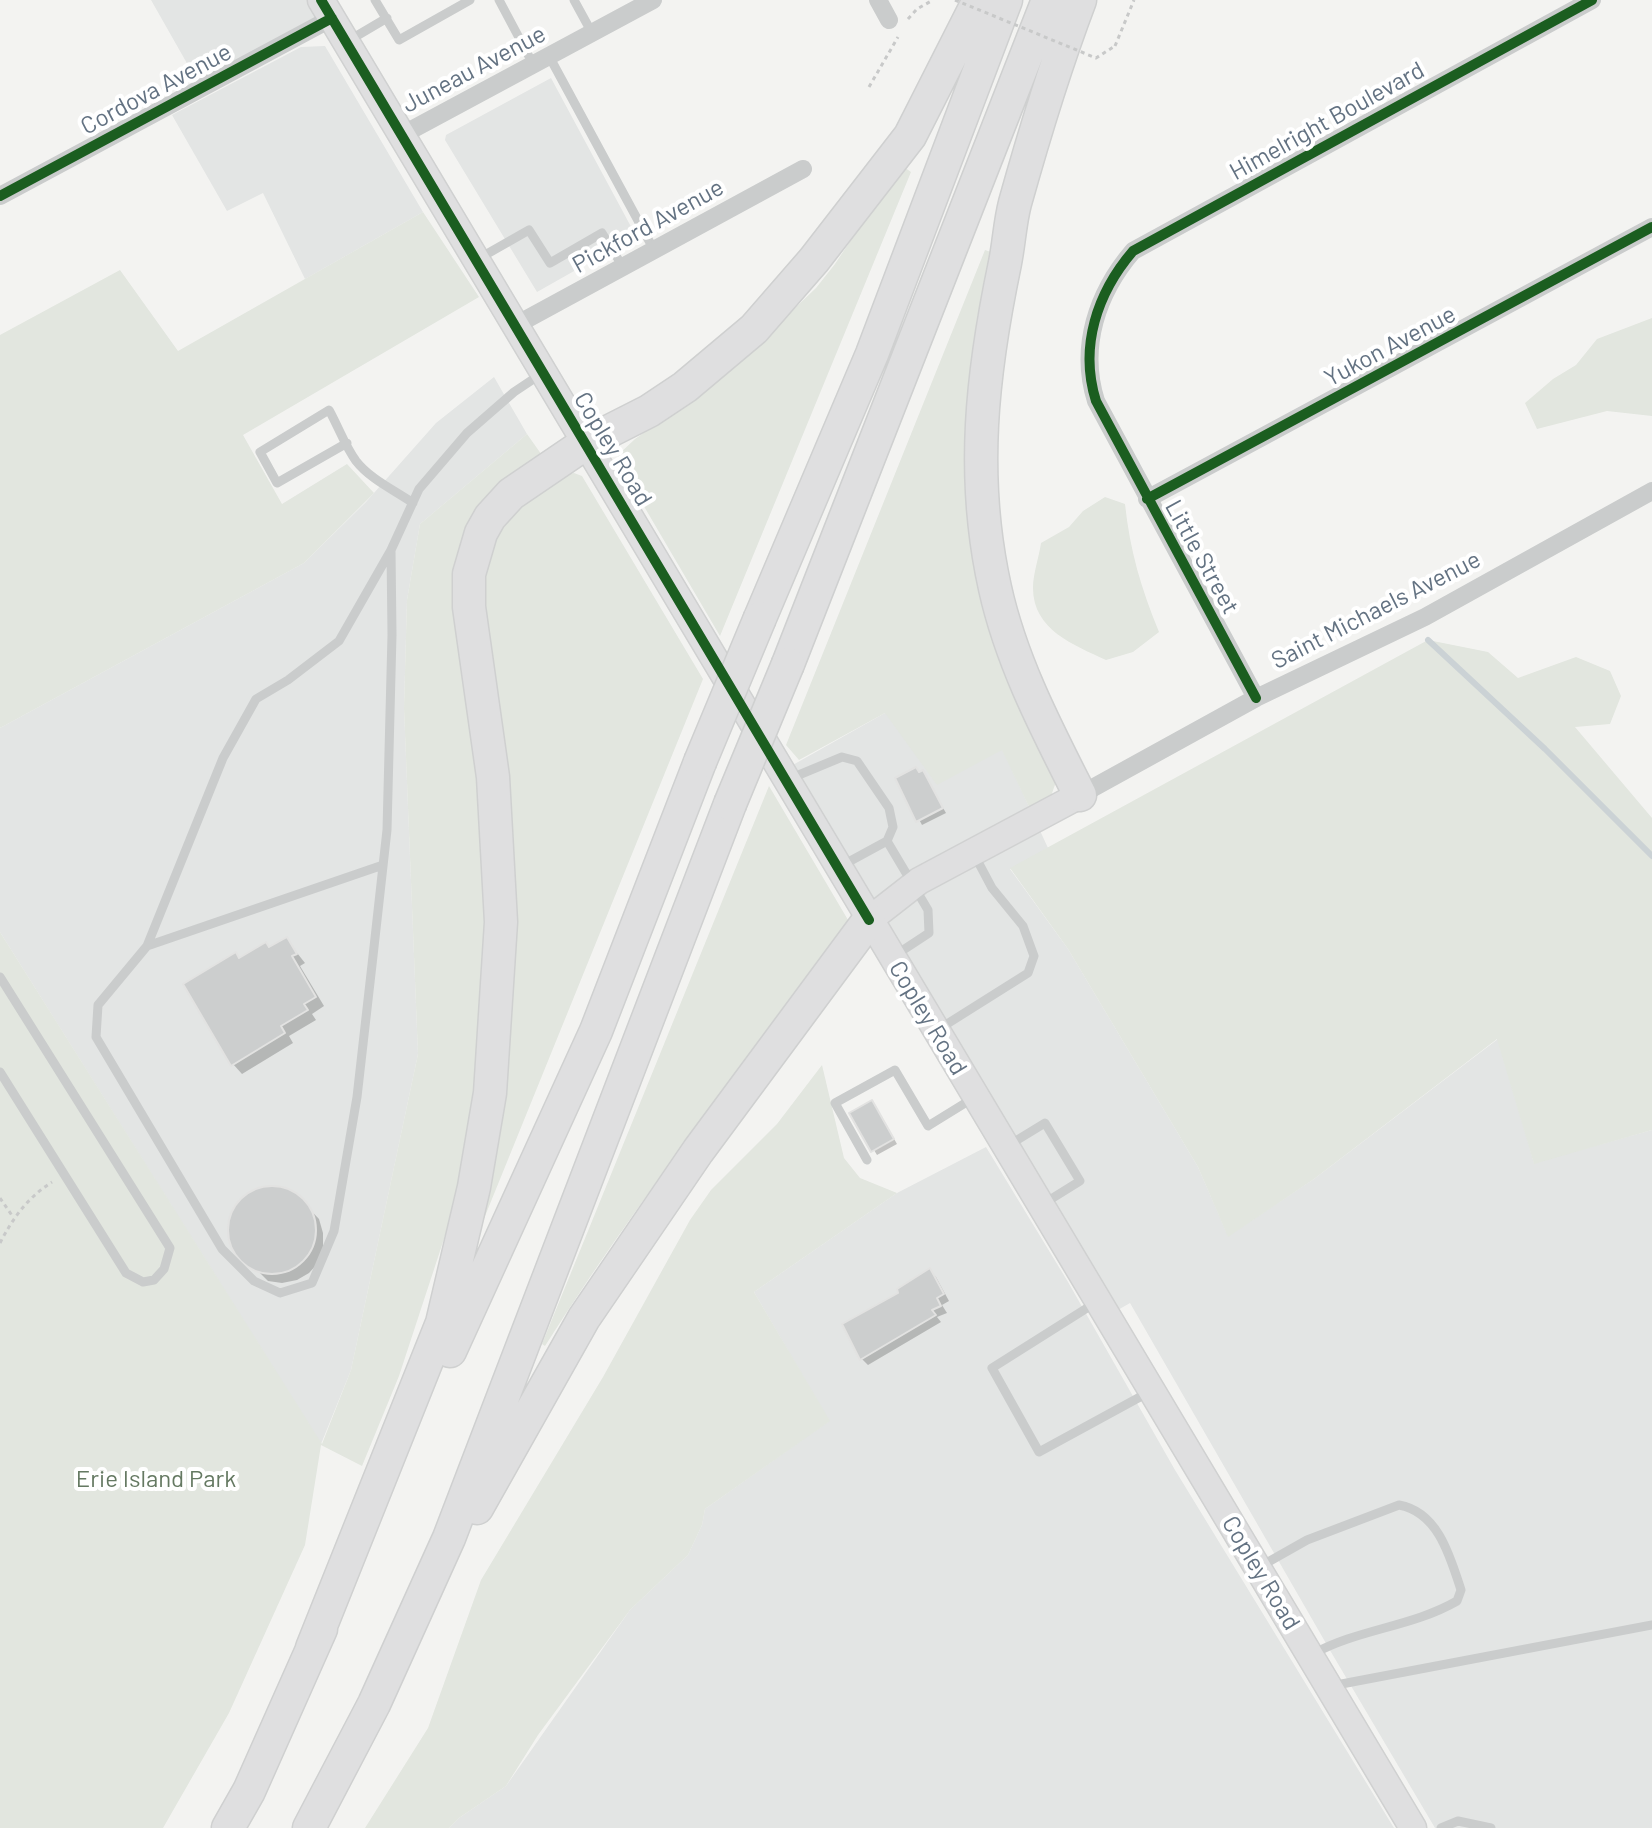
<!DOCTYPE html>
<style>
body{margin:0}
canvas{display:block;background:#f3f3f1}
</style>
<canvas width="1652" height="1828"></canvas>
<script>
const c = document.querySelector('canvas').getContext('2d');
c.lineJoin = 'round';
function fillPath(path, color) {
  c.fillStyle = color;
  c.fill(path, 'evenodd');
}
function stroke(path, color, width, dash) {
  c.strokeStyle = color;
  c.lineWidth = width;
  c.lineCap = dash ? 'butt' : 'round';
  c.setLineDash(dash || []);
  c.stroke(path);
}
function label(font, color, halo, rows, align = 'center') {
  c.font = font + ' Barlow,sans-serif';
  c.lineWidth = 8;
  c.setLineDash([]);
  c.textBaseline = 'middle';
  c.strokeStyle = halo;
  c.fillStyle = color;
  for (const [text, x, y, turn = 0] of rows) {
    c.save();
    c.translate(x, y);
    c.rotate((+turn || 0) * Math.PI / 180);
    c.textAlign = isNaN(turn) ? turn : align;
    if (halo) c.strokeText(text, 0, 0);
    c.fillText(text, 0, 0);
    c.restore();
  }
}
const built = new Path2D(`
 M151 0H321L332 18 201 88Z
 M325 46 423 212 305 279 263 193 227 211 172 115 301 47Z
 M551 78 636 236 537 292 445 140 446 135Z
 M494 377 527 434 420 524 407 600 404 708 418 1054 351 1370 321 1444 0 932V728L304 563 366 502 436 423Z
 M885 713 1003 750 1048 848 1010 869 1068 949 1198 1167 1228 1236 1314 1179 1498 1039 1534 1163 1652 1130V1828H1435L1331 1652 1130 1303 1111 1314 791 766Z
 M986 1147 1068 1282 1175 1470 1394 1828H449L459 1818 506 1786 630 1610 688 1555 702 1525 705 1509 829 1421 754 1292 897 1193Z`);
const green = new Path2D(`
 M901 165 911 172 720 636 618 462V455L635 439 726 374 816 288 835 264Z
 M423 212 479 297 243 435 282 504 347 464 374 493 304 563 0 728V335L120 270 178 351Z
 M985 250 994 253 977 317 967 447 1058 776 1050 799 1030 809 1002 750 937 785 885 713 799 760 786 745Z
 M1652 318V416L1607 411 1537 429 1525 403 1553 379 1576 365 1597 339Z
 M527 434 544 458 465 538 488 881 481 1034 460 1190 399 1376 362 1466 321 1445 305 1545 229 1713 163 1828H0V932L322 1444 351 1370 418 1054 404 708 407 600 420 524Z
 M574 473 582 476 703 679 481 1226 505 1096 511 832 497 687 484 641 479 582 498 528 519 504 559 476Z
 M1105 497 1125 504C1130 551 1141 588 1159 632L1133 652 1106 660C1074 645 1033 630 1033 588 1033 574 1039 557 1041 543L1069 527 1083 511Z
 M1428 640 1488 652 1518 678 1576 657 1610 671 1621 696 1610 724 1575 727 1652 818V1130L1534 1164 1497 1039 1314 1179 1228 1237 1198 1167 1068 949 1010 868Z
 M769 786 851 925C806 972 770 1027 731 1079 667 1167 603 1254 545 1346L542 1344Z
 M822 1065 844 1158 860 1178 897 1193 754 1292 830 1421 705 1509 702 1525 688 1555 630 1610 538 1735 506 1786 459 1818 449 1828H365L428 1728 481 1580 603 1377 690 1220 711 1190 777 1124Z`);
const shadow = new Path2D(`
 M923 773 946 813 922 825 898 779Z
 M286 939 305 963 300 966 324 1006 312 1014 316 1020 289 1036 293 1043 242 1074 233 1064 240 960 270 949Z
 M876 1107 897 1144 877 1155 852 1114Z
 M273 1188 286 1190 299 1198 319 1219 323 1233V1248L319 1262 309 1273 297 1280 282 1283 268 1281 233 1246 229 1229 231 1216 238 1204 247 1195 260 1189Z
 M929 1270 936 1277 949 1301 942 1305 947 1313 937 1317 941 1322 868 1365 861 1358 901 1293Z`);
const stream = new Path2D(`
 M1428 640 1545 749 1652 856`);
const building = new Path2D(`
 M916 767 919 772 923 770 943 808 916 822 895 778Z
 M287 937 297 954 292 956 316 997 304 1004 308 1010 281 1026 285 1033 231 1066 183 984 236 952 239 958 266 942 269 947Z
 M872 1100 894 1139 871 1152 849 1113Z
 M228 1230a44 44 0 1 1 88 0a44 44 0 1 1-88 0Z
 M930 1268 944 1294 937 1298 941 1306 932 1310 936 1315 860 1360 842 1324 898 1293 897 1289Z`);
const path = new Path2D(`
 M908 19 917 9 933 0
 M1115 46 1134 0
 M869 87 898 37
 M0 1198 13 1217
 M0 1243C13 1218 27 1198 52 1182`);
const lane = new Path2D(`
 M375 0 399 40 470 0
 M499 0 533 64
 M574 0 592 33
 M348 41 387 18
 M549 56 654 250
 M478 259 529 230 550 263 602 233 623 267
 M347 443 277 483 260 452 329 410C338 426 345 446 356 461 370 479 394 490 413 503
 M391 550 339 641 288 680 256 699 223 758 147 946 98 1005 96 1037 222 1249 254 1281 280 1293 312 1283 334 1231 357 1097 373 956 387 830 392 635 391 550 419 489 467 433 514 392 541 374
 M789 779 842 757 857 761 889 808 893 827 887 841 928 910 929 933 894 956
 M841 866 887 841
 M147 946 383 865
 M0 977 170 1248 164 1269 154 1280 143 1282 126 1273 0 1072
 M939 1029 1028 973 1034 956 1023 926 992 888 975 856
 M1009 1145 1045 1123 1080 1181 1043 1204
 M867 1160 835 1103 895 1070 928 1126 975 1097
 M1095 1303 992 1368 1039 1452 1151 1391
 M1261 1566 1307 1540 1399 1505C1438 1512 1450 1556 1461 1590L1457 1601C1412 1627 1358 1629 1313 1654
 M1331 1686 1652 1625
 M1441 1828 1458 1821 1491 1828`);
const street = new Path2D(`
 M878 0 889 20
 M402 135 653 0
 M0 196 332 18
 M516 325 803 169
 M1147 499 1652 227
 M1256 698 1096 401C1079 347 1097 293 1133 251L1592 0
 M1080 795 1256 698 1425 617 1652 491`);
const secondary = new Path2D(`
 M321 0 1413 1828
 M869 920 919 881 1080 795`);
const highway = new Path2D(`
 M1080 0C1055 66 1034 135 1015 203 1010 222 1009 243 1005 263 982 373 970 476 995 588 1011 661 1046 728 1080 795
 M760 618 872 354 1006 0
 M788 664 1048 0
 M450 1351 596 1031 700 762
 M477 1508 584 1318 698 1151 869 920
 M312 1648 442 1323 474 1187 490 1093 501 922 493 777 469 607V574L481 533 490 517 511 494 586 443 649 411 685 387 754 329 814 260 910 136 979 0
 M228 1828 249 1791 321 1629
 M309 1828 374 1704 449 1538 730 804`);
const pathBridge = new Path2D(`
 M955 0 1096 58 1115 46`);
const highwayBridge = new Path2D(`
 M700 762 760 618
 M730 804 788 664`);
const cycleway = new Path2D(`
 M321 0 869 920
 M0 196 332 18
 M1147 499 1652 227
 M1256 698 1096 401C1079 347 1097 293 1133 251L1592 0`);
const streetNames = [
 ["Juneau Avenue",474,69,-28],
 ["Cordova Avenue",156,89,-28],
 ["Himelright Boulevard",1327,121,-29],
 ["Pickford Avenue",648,226,-29],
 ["Yukon Avenue",1390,346,-28],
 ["Copley Road",613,449,59],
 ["Little Street",1202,557,61],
 ["Saint Michaels Avenue",1376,610,-27],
 ["Copley Road",928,1018,59],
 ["Copley Road",1261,1573,59]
];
const parkNames = [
 ["Erie Island Park",156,1479]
];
fillPath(built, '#e3e5e4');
fillPath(green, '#e2e6df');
fillPath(shadow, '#0003');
stroke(stream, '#cbd2d5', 6);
fillPath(building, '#cccece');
stroke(building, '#e2e2e1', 2);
stroke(secondary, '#d0d1d1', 29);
stroke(highway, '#cfd0d0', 35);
stroke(path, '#c8c9c9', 3, [4, 4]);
stroke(lane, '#cacccc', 9);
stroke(street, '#cacccc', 18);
stroke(secondary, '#dfdfe0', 26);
stroke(highway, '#dfdfe0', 32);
stroke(highwayBridge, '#cfd0d0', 35, []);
stroke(pathBridge, '#c8c9c9', 3, [4, 4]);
stroke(highwayBridge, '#dfdfe0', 32);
stroke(cycleway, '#1b5e20', 10);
label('24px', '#637282', '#fff', streetNames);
label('24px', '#657962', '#fff', parkNames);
</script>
